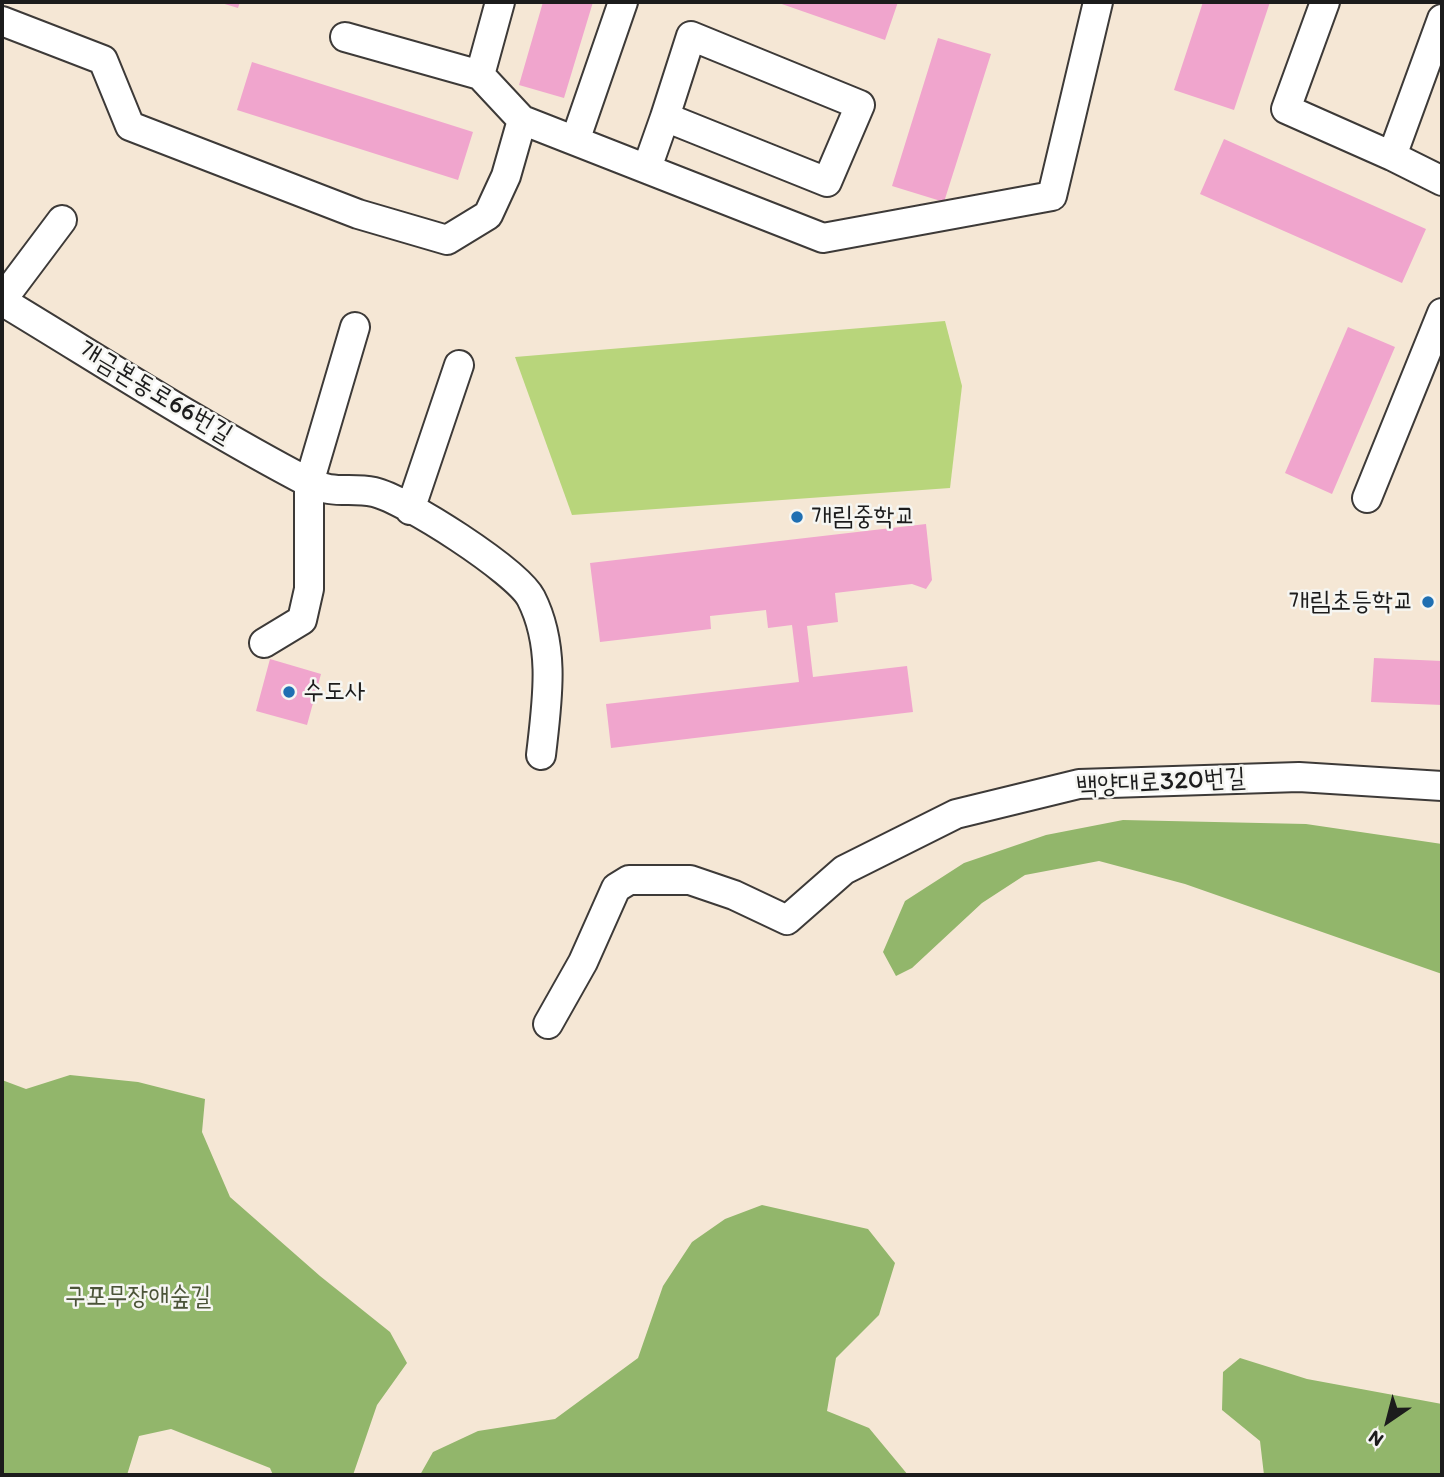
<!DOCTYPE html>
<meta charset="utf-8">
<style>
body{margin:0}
#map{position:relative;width:1444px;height:1477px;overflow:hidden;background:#f5e7d5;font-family:Itim,sans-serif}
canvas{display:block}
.frame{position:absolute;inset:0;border:4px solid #1c1c1c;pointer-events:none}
.north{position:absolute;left:1353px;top:1386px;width:70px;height:70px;-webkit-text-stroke:5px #f6f6f2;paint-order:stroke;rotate:215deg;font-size:19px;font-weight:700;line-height:28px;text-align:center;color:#1c1c1c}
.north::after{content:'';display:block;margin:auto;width:24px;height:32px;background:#1c1c1c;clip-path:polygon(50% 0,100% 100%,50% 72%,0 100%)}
</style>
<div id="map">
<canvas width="1444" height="1477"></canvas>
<div class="frame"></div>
<div class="north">N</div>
</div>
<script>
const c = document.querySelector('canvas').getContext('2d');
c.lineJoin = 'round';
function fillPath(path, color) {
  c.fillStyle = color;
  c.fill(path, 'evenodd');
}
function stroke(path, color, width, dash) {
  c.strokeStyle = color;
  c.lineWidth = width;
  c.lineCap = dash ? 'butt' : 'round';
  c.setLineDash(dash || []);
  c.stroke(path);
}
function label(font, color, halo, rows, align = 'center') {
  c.font = font + ' Itim,"Poor Story",sans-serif';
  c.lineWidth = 5;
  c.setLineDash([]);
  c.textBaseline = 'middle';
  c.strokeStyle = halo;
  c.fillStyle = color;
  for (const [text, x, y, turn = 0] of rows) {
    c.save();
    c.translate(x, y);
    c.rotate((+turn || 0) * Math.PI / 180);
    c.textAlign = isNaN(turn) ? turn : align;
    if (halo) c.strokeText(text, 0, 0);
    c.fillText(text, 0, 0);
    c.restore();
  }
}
const green = new Path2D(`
 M945 321 962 386 950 488 572 515 515 357Z`);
const forest = new Path2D(`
 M1123 820 1306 824 1442 844V974L1185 884 1099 861 1025 875 982 903 912 968 896 976 883 952 905 901 964 863 1046 835Z
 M70 1075 138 1082 205 1099 202 1132 230 1197 320 1276 390 1332 407 1363 377 1405 353 1475H273L270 1468 171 1429 139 1436 127 1475H2V1080L26 1089Z
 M762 1205 868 1229 895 1263 879 1315 836 1358 827 1411 869 1428 908 1475H420L433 1452 478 1431 555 1419 638 1358 663 1286 692 1242 725 1219Z
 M1240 1358 1307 1379 1442 1404V1475H1264L1260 1441 1222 1410 1223 1372Z`);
const building = new Path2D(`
 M218 2H240L238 8Z
 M543 2H593L564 98 519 85Z
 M776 2H898L885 40Z
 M1203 2H1270L1234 110 1174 90Z
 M938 38 991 54 944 202 892 186Z
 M252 62 473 132 458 180 237 110Z
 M1224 139 1426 229 1402 283 1200 194Z
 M1348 327 1395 347 1332 494 1285 473Z
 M926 524 932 580 926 589 912 584 835 593 838 622 807 626 813 677 907 666 913 712 611 748 606 704 799 682 792 625 768 628 766 610 710 616 711 629 600 642 590 563Z
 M1374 658 1442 661V705L1371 702Z
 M270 659 321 674 307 725 256 711Z`);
const minor = new Path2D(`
 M1325 2 1286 109 1392 156
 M1442 19 1392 156 1442 181
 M2 21 103 60 130 126 358 214 447 240 488 215 506 176 522 120
 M345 37 480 75 522 120 823 238 1052 196 1098 2
 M480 75 500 2
 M576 138 623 2
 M647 168 665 117 827 182 860 105 691 36 665 117
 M2 300 62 220
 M2 301C103 362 203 427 308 482 333 495 350 487 374 492 405 499 517 571 531 598 556 647 547 702 541 755
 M1367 498 1442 313
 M410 510 459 365
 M264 643 302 620 309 589V483L355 327
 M548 1024 583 962 616 888 629 880H690L734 895 787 920 844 870 956 814 1079 784 1299 777 1442 786`);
const markers = [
 [797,517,7,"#1f6fb2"],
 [1428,602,7,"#1f6fb2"],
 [289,692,7,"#1f6fb2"]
];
const streetNames = [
 ["개금본동로66번길",155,393,31],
 ["백양대로320번길",1161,783,-3]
];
const poiNames = [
 ["개림중학교",811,517],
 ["개림초등학교",1414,602,"right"],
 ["수도사",303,692]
];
const parkNames = [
 ["구포무장애숲길",138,1297]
];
fillPath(green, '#b8d57b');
fillPath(forest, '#92b66b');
fillPath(building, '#f0a5cd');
stroke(minor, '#3d3a38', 32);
stroke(minor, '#fff', 28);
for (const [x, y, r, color] of markers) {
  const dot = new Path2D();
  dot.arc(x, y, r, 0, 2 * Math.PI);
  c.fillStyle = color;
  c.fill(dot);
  stroke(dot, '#f6f6f2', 2.5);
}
label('26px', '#1c1c1c', '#f6f6f2', streetNames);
label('26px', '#1c1c1c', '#f6f6f2', poiNames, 'left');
label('26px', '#4b5438', '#f6f6f2', parkNames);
</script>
